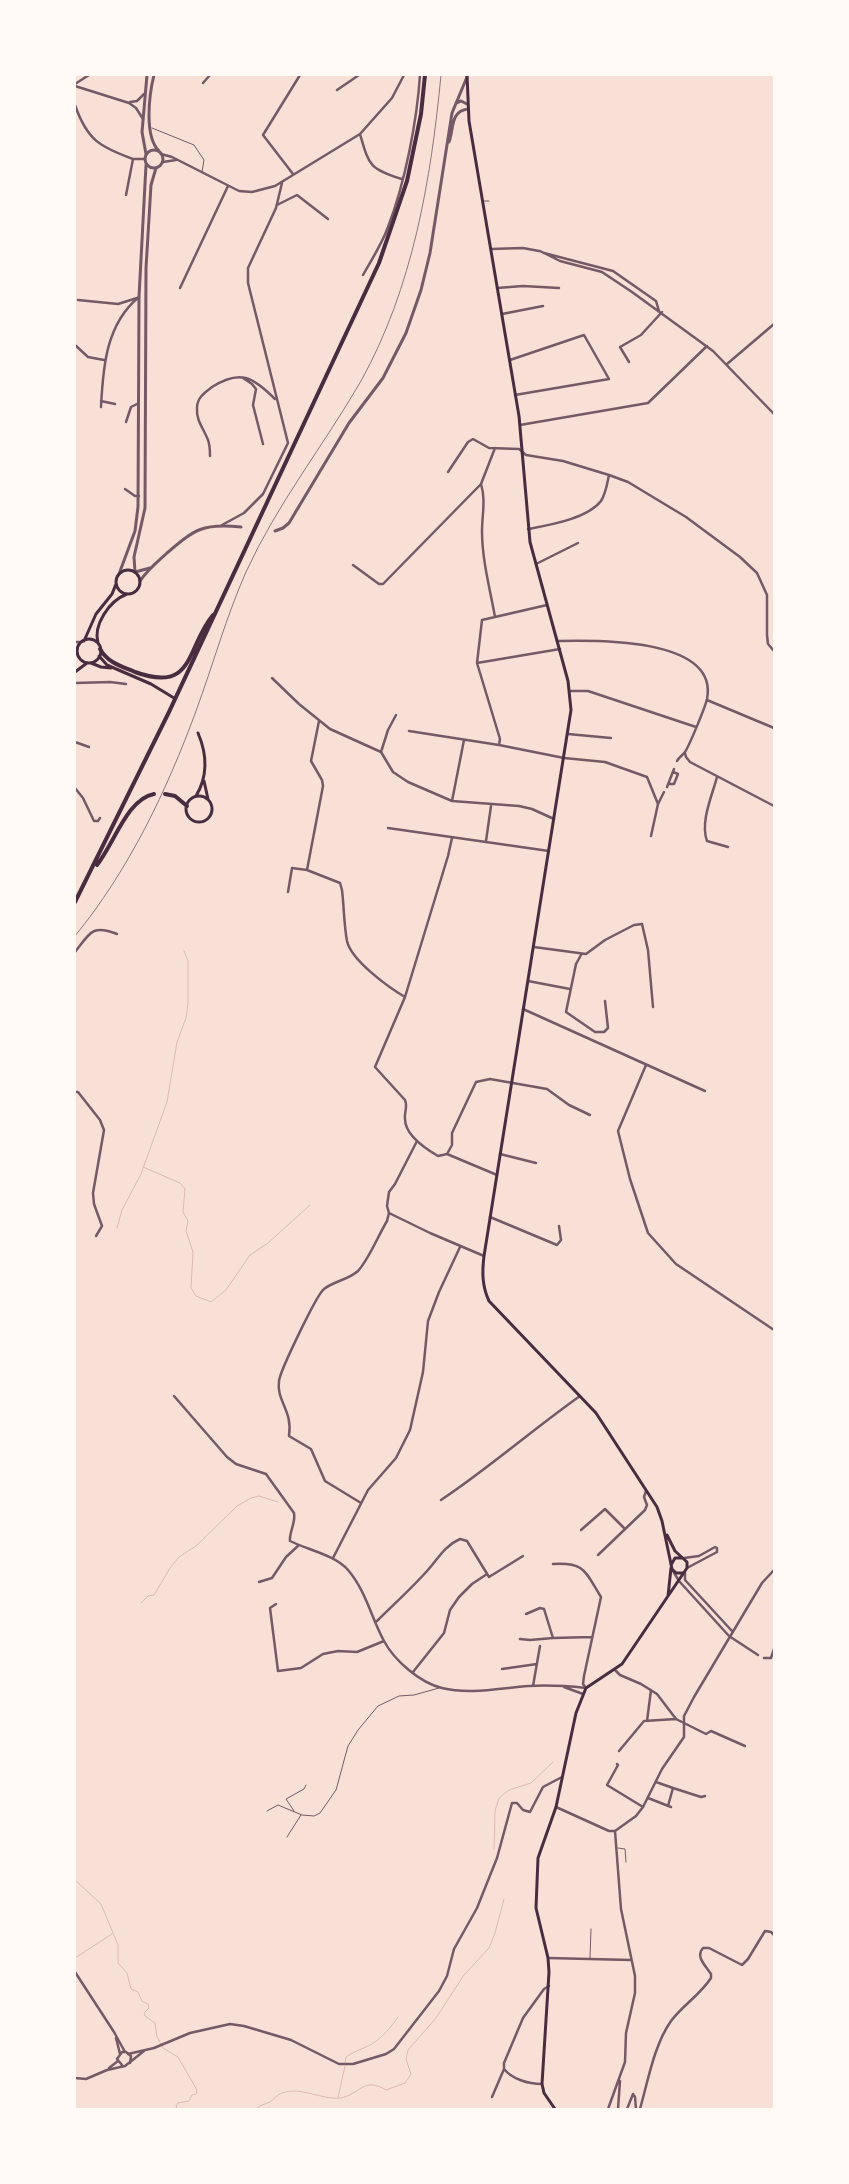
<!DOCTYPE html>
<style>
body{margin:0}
#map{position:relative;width:849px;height:2184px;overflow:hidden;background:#f7e1d7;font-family:Roboto,sans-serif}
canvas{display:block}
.frame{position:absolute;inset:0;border:76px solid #fffaf5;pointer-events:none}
</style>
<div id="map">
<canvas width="849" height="2184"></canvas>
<div class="frame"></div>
</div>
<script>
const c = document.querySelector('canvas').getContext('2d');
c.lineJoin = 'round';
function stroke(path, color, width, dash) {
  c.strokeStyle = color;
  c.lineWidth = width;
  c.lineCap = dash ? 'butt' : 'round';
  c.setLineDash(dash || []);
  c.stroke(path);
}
const stream = new Path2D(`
 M143 1167 180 1183 185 1189 183 1212 188 1221 186 1231 193 1252 191 1288 196 1296 211 1302 226 1290 250 1255 268 1243 310 1205
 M117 1228 122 1210 141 1174 167 1102 177 1042 186 1018 188 1004V961L184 951
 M141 1603 148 1596 154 1595 170 1568 179 1557 196 1546 237 1506 251 1498 259 1496 278 1502
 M494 1849 495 1811 499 1798 509 1790 531 1783 553 1762
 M75 1880 101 1904 118 1945V1963L127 1973 131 1989 138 1992 142 2001 148 2004 149 2008 144 2013 145 2016 155 2023 157 2037 163 2048 178 2057 197 2090 196 2094 192 2095 189 2101 178 2103 176 2106 177 2109
 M75 1958 112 1934
 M345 2064 346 2057C354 2051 363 2049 372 2044 383 2037 391 2027 398 2017
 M338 2097 345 2066
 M256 2109C260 2105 265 2104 270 2102 274 2099 277 2095 282 2093 301 2086 321 2100 340 2098 360 2095 363 2076 386 2090L405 2083 411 2074 406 2059 408 2050 436 2018 464 1975 489 1948 495 1933 504 1899`);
const service = new Path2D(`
 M152 128 194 145 204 160 202 172
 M484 201H489
 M267 1811 278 1805 302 1815 314 1816 320 1813 336 1790 348 1746 358 1730 378 1706 399 1696 414 1695 439 1688
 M294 1811 286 1799 304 1789 306 1785
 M287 1837 301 1815
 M618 1848 625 1849 626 1862
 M590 1958 591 1929`);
const minor = new Path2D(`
 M203 83 210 75
 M75 84 89 75
 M75 86 129 103 136 108 143 119
 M337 90 359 75
 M130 102 137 101 144 94
 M75 105C87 140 100 147 133 159
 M360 134C369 165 369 169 402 179
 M161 154 172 157 239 191 252 192 275 186 360 134 392 98 404 75
 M163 162 176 160
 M293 174 263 135 300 75
 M126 195 133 159H145
 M277 205 297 195 328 219
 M491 249 523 248 539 251
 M540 251 560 261 602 272 632 292 713 351 774 414
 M544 253 613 271 656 301 659 311
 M363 275C372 259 382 244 388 227 405 183 417 121 420 75
 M180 288 228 186
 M497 288 523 286 559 288
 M78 300 118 304 137 298
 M502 314 543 306
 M75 345 88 357 104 360
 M510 360 584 335 609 379 515 395
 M629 362 620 347 641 335 662 312
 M727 364 774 324
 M243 378 252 384 256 389 253 405 263 444
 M101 401 115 404
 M101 407C103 367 106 324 139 297
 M126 422 131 407 137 404
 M520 425 648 403 707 346
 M210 456C210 451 210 445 208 440 204 429 196 421 197 408 197 398 204 393 212 387 240 369 253 377 275 399
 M448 472 468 442 473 439 489 448 519 449 526 455 563 461 609 475 628 482 686 517 740 557 757 573 767 595V635L768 644 774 651
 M481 484C486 500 482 515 482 531 482 560 490 589 495 617L482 620 477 663 500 739 499 745
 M125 489 135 496H139
 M222 525 244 513 263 494 288 443 248 283V268L276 208 282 183
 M528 529C549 525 587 519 601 501 606 493 607 484 609 475
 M536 564 578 543
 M353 565 379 584H383L481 484 495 448
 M495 617 547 605
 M557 641C594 640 719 637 707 699 705 708 689 746 685 752 682 756 679 757 677 761
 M75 642H81
 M75 649 77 650
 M477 663 560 649
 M272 678 299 704 330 729 381 752 393 772 408 782 452 801 519 806 532 809 554 819
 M75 683 110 682 126 684
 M570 691H588L696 727
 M707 700 774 728
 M409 731 499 745 564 758 605 762 647 777 658 804 651 836
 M568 734 611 738
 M75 742 89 747
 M381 752 388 730 396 715
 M685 753 686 757 690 762 774 806
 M717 777C712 796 700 822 707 841L728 847
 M668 784H674L678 774 673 772
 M667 787 674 769
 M75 788 83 798 94 821H98L100 818
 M452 801 464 740
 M658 804 664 792
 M388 828 549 851
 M452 838 448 856 405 997 375 1067 405 1100C408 1107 404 1112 405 1119 405 1135 426 1149 438 1156L447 1154 497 1175
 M486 841 491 806
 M307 870 323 786 322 780 311 761 319 721
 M288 892 292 868 307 870 340 883 342 890C344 907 344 925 347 941 351 960 388 987 405 997
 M534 947 586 954 605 940 634 925 642 924 648 950 653 1007
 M75 952C90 933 92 924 117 934
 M581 955 576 964 566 1012 595 1032H604L608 1028 605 1001
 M528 981 570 989
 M523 1009 705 1091
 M646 1065 618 1131 630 1179 648 1233 676 1264 774 1330
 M75 1092H78L100 1120 104 1130 93 1193 94 1204 102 1226 96 1236
 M447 1154 452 1145V1133L476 1082 490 1079 547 1089 569 1105 590 1115
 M500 1154 536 1163
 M389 1213 387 1206 389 1192 395 1184 417 1141
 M490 1217 557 1245 561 1240 559 1226
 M174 1396 227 1457 236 1464 266 1474 294 1513C296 1523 289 1532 290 1541 308 1550 335 1555 348 1570 366 1591 371 1617 384 1641 394 1660 420 1683 442 1688 470 1695 500 1688 529 1686 548 1685 567 1686 586 1688
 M441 1500C489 1468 532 1430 580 1396
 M361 1503 325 1481 311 1449 289 1436C293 1410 276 1401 279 1381 280 1371 317 1294 324 1289 334 1281 348 1280 358 1271 369 1259 378 1236 387 1221L389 1213 430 1233 484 1256
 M581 1530 605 1509 625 1529
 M598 1555 645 1510 647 1505 644 1497 646 1491
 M333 1558 368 1490 396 1458 410 1430 423 1372 428 1321 439 1292 460 1247
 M684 1558 699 1556 715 1547 717 1548
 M553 1564C586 1562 585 1572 601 1597L584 1676 583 1684 586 1688
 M687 1568 717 1552V1548
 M673 1571 679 1581 729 1636 758 1655
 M685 1573V1580L732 1631
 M259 1582 272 1578 286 1557 299 1545
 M276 1604 270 1608 278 1671 301 1668 323 1654 338 1651 357 1652 384 1641
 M526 1614 540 1608 544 1609 553 1638 592 1637
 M377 1621C393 1605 411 1589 427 1571 438 1559 444 1546 460 1539L467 1541 489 1577 523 1556
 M520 1639 530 1640 553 1638
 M764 1658H771L774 1649
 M502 1669 537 1664
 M615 1670 620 1675 641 1684 657 1694 676 1719 706 1734 711 1731 745 1746
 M413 1672 444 1633 450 1610 459 1597 472 1584 487 1574
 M533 1686 540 1646
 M564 1687 583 1694
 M647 1721 651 1690
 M619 1751 644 1721 676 1719
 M617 1764 618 1765 607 1785 643 1807
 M656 1782 673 1788 668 1806
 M673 1788 701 1797 705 1796
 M648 1798 671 1807
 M556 1807 609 1831H615L636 1816 643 1807 662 1769 684 1737V1716L694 1697 762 1583 774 1570
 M548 1958 631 1960
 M75 1972 114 2032 125 2052
 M116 2038 120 2054
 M128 2054 154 2048 190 2033 230 2024 244 2026 291 2040 339 2064H353L386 2054 394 2049 439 1991 447 1976 454 1949 477 1908 497 1858 512 1803H517L523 1810 530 1812 543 1787 562 1777
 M122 2065 117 2059 122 2052H126L131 2056 130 2063
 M109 2068 118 2061
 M75 2078 86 2079 107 2070 125 2066 144 2051
 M542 2084C528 2084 512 2079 504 2069V2063L523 2018 544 1989 549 1986
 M492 2097 504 2069
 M608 2109 625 2062 626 2033 635 1993V1976L621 1909 615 1831
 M618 2109 620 2081
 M627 2109 633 2094 635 2097 636 2109
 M640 2109C648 2081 654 2045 671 2021 683 2005 700 1995 711 1978V1974C706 1966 695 1957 703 1948H709L742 1965 748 1959 765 1931 771 1932 774 1935`);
const tertiary = new Path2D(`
 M154 75C149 95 144 136 159 151
 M456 103 461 101 467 104
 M449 142C454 129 450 111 468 109
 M145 159a9 9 0 1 1 18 0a9 9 0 1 1-18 0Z
 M146 154 142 132 147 75
 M275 531 283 528 289 523 349 423 383 378 406 333 421 290 430 253 452 113 467 77
 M150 568 135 572 134 557 145 508 146 268 151 185 156 168
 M119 574 135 531 138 507 139 297 146 165
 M140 581C147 570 157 562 167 553 195 529 203 523 241 527`);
const secondary = new Path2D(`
 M467 75 469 121 519 416 530 542 568 681 571 710 484 1256C482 1272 482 1286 489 1301L596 1413 657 1507 662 1521 672 1569 676 1573H683
 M116 582a12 12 0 1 1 24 0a12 12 0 1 1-24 0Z
 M77 651a12 12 0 1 1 24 0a12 12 0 1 1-24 0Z
 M84 641 96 614 112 594 116 584
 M98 643C93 625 109 601 127 594
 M99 656 107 665 151 684 174 698
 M91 663 101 667 111 668
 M75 672 87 663
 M204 781 208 799
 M196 796C208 776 207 754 198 733
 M186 809a13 13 0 1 1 26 0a13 13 0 1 1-26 0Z
 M671 1565 675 1558H681
 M668 1596 671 1568
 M555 2109 544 2093 542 2084 549 1972 548 1958 536 1908 538 1858 556 1807 576 1713 586 1688 622 1664 687 1568V1562L675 1551 667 1535`);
const trunk = new Path2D(`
 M100 649C108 663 121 666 135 672 195 694 186 647 213 615
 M165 794 175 796 187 806
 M97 865C114 844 127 799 154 794
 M75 902 169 712 379 263 407 181 421 114 425 75`);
const rail = new Path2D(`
 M75 936C129 870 167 790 196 711 213 665 226 617 246 572 277 504 324 445 361 381 413 287 431 180 441 75`);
stroke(stream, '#dcb8b0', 1);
stroke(service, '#755966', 1);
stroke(minor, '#755966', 2.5);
stroke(tertiary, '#755966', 3);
stroke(secondary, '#4a2c40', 3);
stroke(trunk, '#4a2c40', 4);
stroke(rail, '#8f747c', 1);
</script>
